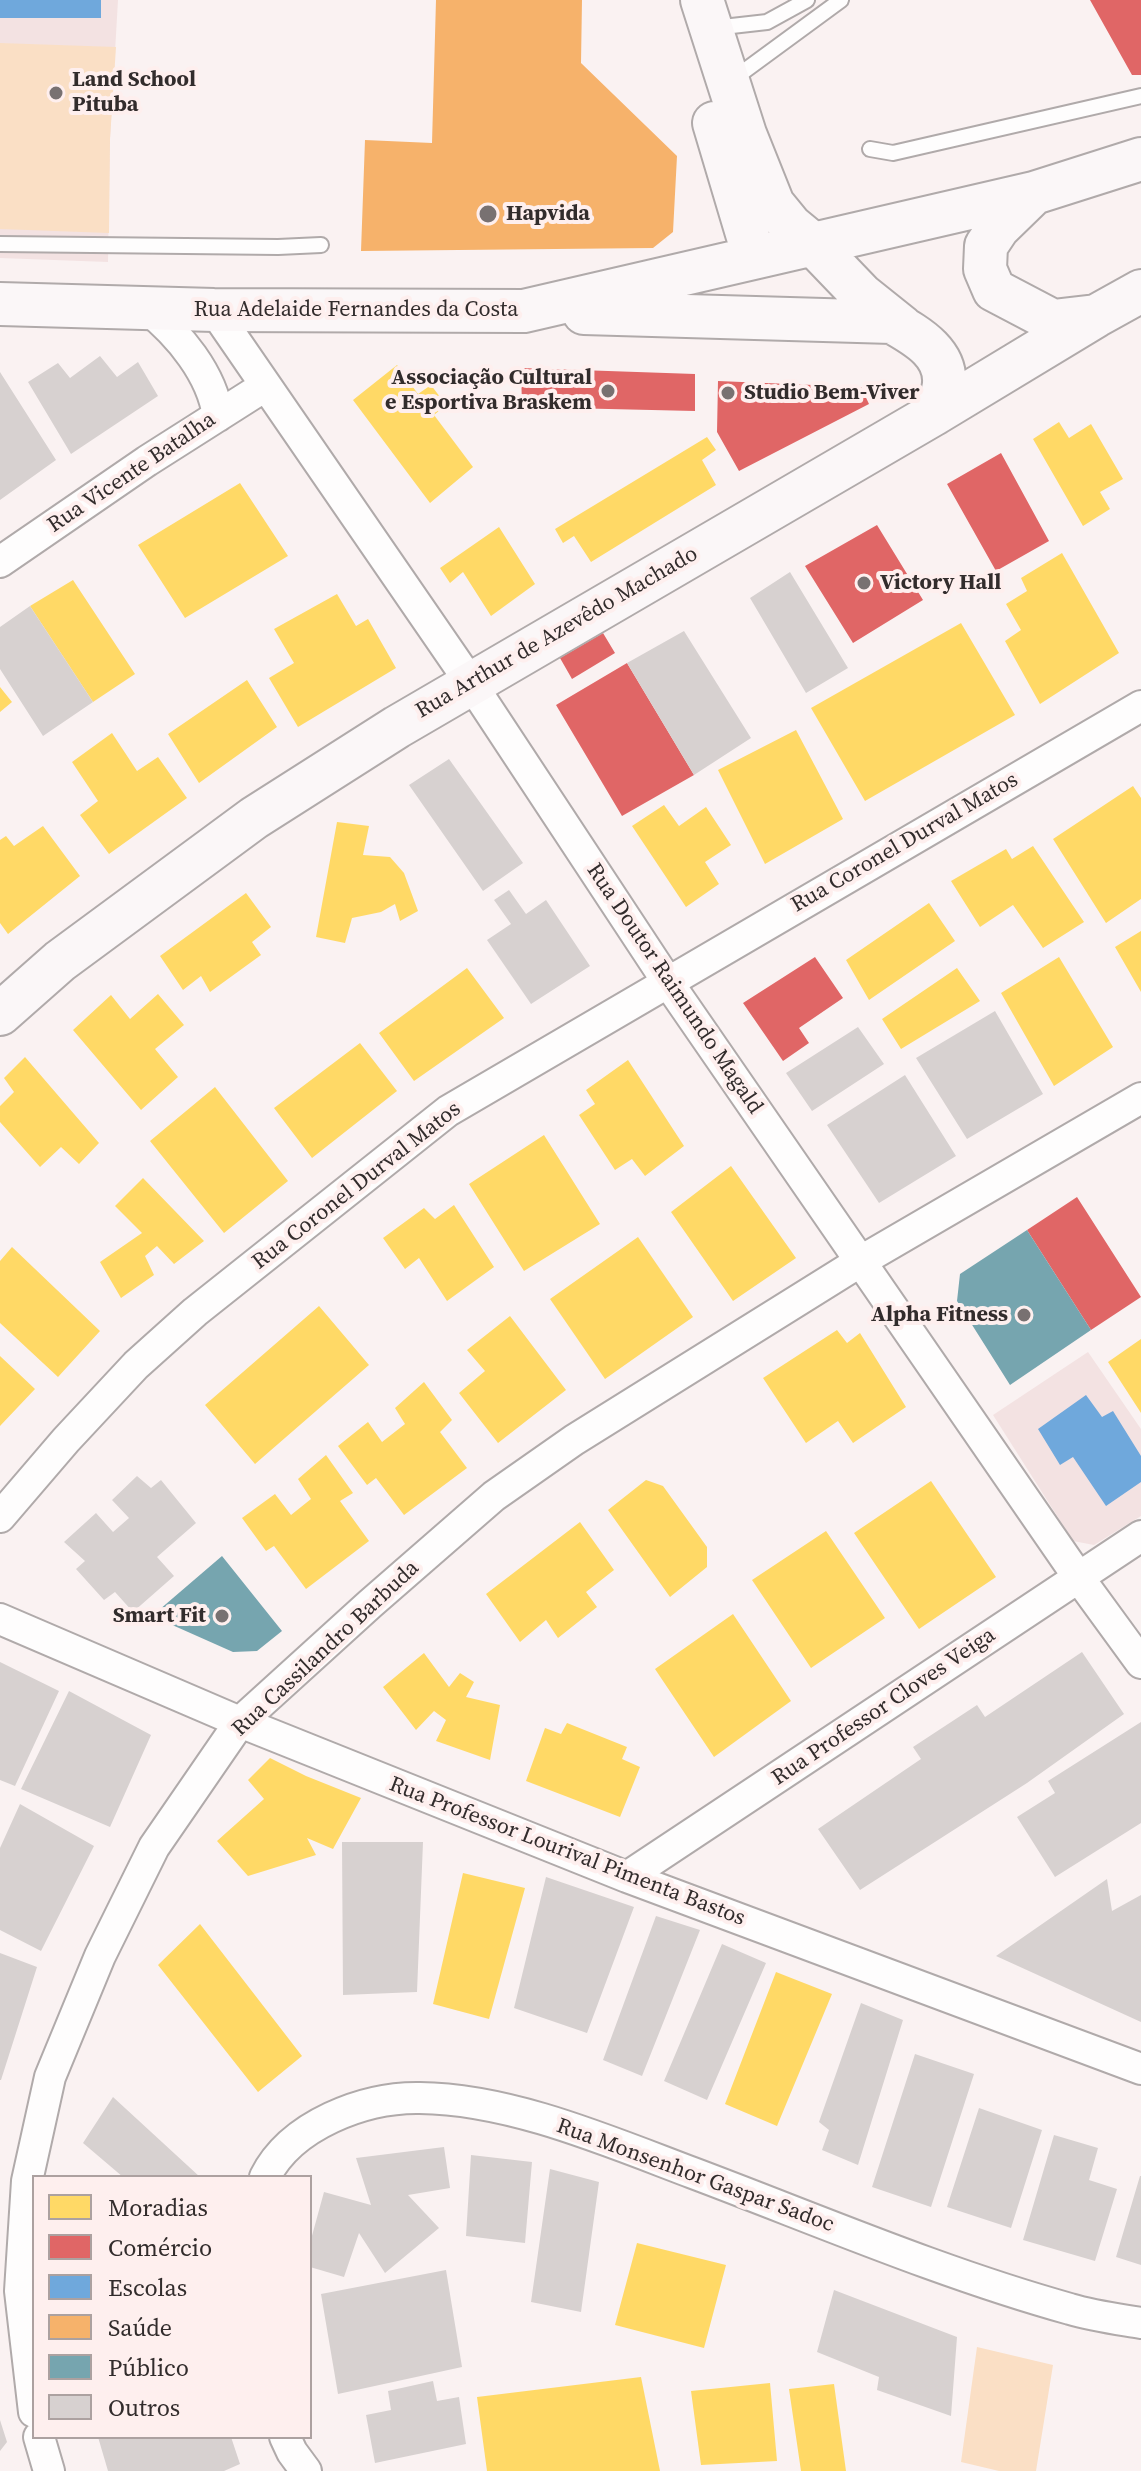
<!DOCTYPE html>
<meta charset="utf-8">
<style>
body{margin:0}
#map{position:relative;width:1141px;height:2471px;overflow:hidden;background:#faf2f2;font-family:"Source Serif 4",serif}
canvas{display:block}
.legend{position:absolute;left:32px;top:2175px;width:280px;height:264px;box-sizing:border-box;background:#feefee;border:2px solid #aca1a0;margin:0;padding:10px 14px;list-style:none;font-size:24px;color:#322c2c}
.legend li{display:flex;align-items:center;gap:16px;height:40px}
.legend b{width:40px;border:2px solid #aca1a0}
</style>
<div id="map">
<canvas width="1141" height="2471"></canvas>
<ul class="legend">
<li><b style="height:22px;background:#ffd966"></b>Moradias</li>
<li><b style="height:22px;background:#e06666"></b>Comércio</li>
<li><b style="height:22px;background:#6fa8dc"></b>Escolas</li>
<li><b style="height:22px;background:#f6b26b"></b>Saúde</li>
<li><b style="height:22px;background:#76a5af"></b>Público</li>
<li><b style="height:22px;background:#d7d1d0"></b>Outros</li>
</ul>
</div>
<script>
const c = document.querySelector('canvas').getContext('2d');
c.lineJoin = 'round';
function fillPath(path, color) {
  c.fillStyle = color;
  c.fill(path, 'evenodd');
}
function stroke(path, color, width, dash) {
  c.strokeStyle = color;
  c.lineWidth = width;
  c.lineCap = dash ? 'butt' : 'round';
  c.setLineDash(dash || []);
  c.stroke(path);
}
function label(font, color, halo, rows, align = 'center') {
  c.font = font + ' "Source Serif 4",serif';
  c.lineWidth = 8;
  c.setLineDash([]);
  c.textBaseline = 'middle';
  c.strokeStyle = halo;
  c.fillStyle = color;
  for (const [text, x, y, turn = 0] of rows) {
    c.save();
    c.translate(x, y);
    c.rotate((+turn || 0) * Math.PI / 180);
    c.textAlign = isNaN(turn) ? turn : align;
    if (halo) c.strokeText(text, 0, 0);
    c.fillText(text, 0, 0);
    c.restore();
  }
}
const built = new Path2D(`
 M0 0H118L110 139 108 262 0 258Z
 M1088 1352 1141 1429V1516L1094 1545 1073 1541 993 1415Z`);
const green = new Path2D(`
 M0 43 116 47 110 139 109 233 0 229Z
 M977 2347 1053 2365 1036 2471H999L961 2462Z`);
const homes = new Path2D(`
 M397 365 418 394 431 385 446 405 434 415 473 467 430 503 353 400Z
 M1059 422 1069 438 1091 424 1123 479 1100 492 1110 509 1083 526 1033 439Z
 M707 437 716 450 702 460 716 485 591 562 574 536 563 543 555 529Z
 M240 483 288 556 185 618 138 545Z
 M499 527 535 584 491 616 463 572 450 583 440 568Z
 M1062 553 1119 653 1040 704 1005 641 1021 630 1006 604 1027 591 1021 578Z
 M73 580 135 674 93 702 30 606Z
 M337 594 356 626 368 619 396 668 298 727 269 678 294 663 274 629Z
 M961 623 1015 715 865 801 811 708Z
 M247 680 277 727 199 783 168 734Z
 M0 687 12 702 0 712Z
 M796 730 843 819 765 864 718 770Z
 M112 733 137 771 158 757 187 798 109 854 80 815 98 801 72 762Z
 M1133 786 1141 798V899L1106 923 1053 839Z
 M664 805 679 826 706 807 731 845 705 862 719 884 686 907 632 826Z
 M337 822 369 826 363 855 390 857 404 873 418 911 400 921 395 904 381 912 352 918 345 943 316 937Z
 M43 826 80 876 8 934 0 923V840L6 836 14 846Z
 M1033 846 1084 922 1043 948 1013 905 980 927 951 881 1006 849 1012 859Z
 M246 893 271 927 252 942 261 955 210 992 201 976 183 990 160 956Z
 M929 903 955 941 869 1000 846 960Z
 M1141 931V992L1115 947Z
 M1059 957 1113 1047 1054 1086 1001 993Z
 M467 968 504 1018 414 1081 379 1033Z
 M957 968 980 1001 901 1049 882 1019Z
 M158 994 184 1025 155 1049 178 1077 141 1110 73 1030 111 995 130 1019Z
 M360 1043 397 1091 312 1158 274 1108Z
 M25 1057 99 1143 79 1164 61 1147 40 1167 0 1122V1106L14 1092 4 1078Z
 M628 1060 684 1146 645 1176 632 1159 615 1170 579 1115 595 1104 586 1090Z
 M215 1087 288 1181 224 1233 150 1141Z
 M544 1135 600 1224 524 1271 469 1184Z
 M731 1166 796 1258 733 1301 671 1212Z
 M143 1178 204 1241 174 1264 157 1246 145 1256 154 1275 121 1298 100 1262 142 1233 115 1206Z
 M454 1205 494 1267 447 1301 419 1258 405 1269 383 1238 424 1208 435 1219Z
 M638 1237 693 1317 605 1379 550 1299Z
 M12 1247 100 1331 58 1377 0 1323V1261Z
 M319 1306 369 1365 255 1464 205 1405Z
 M510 1316 566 1390 498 1443 459 1393 485 1371 467 1350Z
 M837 1330 847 1343 860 1333 906 1407 853 1443 838 1421 806 1443 763 1378Z
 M1141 1339V1413L1108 1362Z
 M0 1356 35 1389 0 1426Z
 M424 1382 452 1420 440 1432 467 1468 404 1515 376 1478 367 1485 338 1446 368 1422 382 1442 405 1424 395 1408Z
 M326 1455 353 1493 340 1501 369 1541 306 1589 274 1546 266 1551 242 1518 275 1494 291 1515 311 1499 298 1479Z
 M646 1480 663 1486 707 1547V1567L670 1597 608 1510Z
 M931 1481 996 1577 919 1629 854 1533Z
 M580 1522 614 1570 586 1592 597 1607 558 1638 546 1620 520 1642 486 1594Z
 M826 1531 885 1618 811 1668 752 1580Z
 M733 1614 791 1701 714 1757 655 1669Z
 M424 1653 449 1687 460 1673 474 1682 466 1697 500 1705 490 1760 436 1741 446 1720 434 1711 416 1730 383 1687Z
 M567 1723 627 1747 622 1759 640 1767 620 1817 526 1781 545 1728 561 1734Z
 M270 1758 306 1776 361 1798 333 1849 307 1838 316 1855 248 1876 217 1841 264 1799 248 1780Z
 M463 1873 525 1888 489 2019 433 2004Z
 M200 1924 302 2056 258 2092 158 1965Z
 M776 1972 832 1994 777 2126 725 2104Z
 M637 2243 726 2265 704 2348 615 2325Z
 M641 2377 660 2471H487L477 2397Z
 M770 2383 777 2461 701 2465 691 2391Z
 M834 2384 846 2471H801L789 2389Z`);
const shops = new Path2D(`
 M1090 0H1141V75H1132Z
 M521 368 695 374V411L522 407Z
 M718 381 861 387 869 404 739 471 717 432Z
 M1001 453 1049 541 996 571 947 484Z
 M877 525 923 600 853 643 805 566Z
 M603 633 615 653 572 679 560 658Z
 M627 663 694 775 622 816 556 705Z
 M815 957 843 998 799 1028 809 1043 783 1061 743 1003Z
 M1077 1197 1141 1297 1091 1330 1027 1230Z`);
const schools = new Path2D(`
 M0 0H101V18H0Z
 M1086 1395 1102 1417 1113 1411 1141 1456V1482L1106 1506 1073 1457 1060 1465 1038 1429Z`);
const health = new Path2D(`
 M436 0H582L581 63 677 156 673 232 653 248 361 251 365 140 432 143Z`);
const public = new Path2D(`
 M1027 1230 1091 1330 1010 1385 957 1301 960 1274Z
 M222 1556 282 1631 257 1651 233 1652 152 1616Z`);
const building = new Path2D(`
 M100 356 117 377 138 362 158 396 71 454 28 382 58 363 70 378Z
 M0 372 56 460 0 500Z
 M790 572 848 668 806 693 750 598Z
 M30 606 93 702 43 736 0 669V627Z
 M684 631 751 738 694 775 627 663Z
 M449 759 523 863 483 891 409 785Z
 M509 890 526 914 546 900 590 966 531 1004 487 940 511 924 494 900Z
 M995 1011 1043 1094 967 1139 916 1058Z
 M858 1027 884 1064 812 1111 786 1073Z
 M905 1075 956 1156 879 1203 827 1125Z
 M137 1476 151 1488 161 1480 196 1523 157 1557 174 1576 133 1612 115 1592 104 1600 76 1569 85 1561 64 1542 96 1513 113 1532 129 1518 112 1500Z
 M1082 1652 1124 1714 1027 1783 860 1890 818 1829 921 1759 913 1747 977 1705 985 1717Z
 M0 1662 59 1691 15 1786 0 1780Z
 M69 1691 151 1735 110 1827 21 1789Z
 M1141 1722V1823L1055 1877 1017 1817 1055 1793 1048 1781Z
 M20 1804 94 1846 41 1951 0 1930V1848Z
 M342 1842H423L417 1992 343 1995Z
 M546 1877 634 1907 587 2033 514 2008Z
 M1107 1879 1112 1911 1141 1895V2022L996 1956Z
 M656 1916 700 1930 642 2076 603 2060Z
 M722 1944 766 1963 707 2100 664 2081Z
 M0 1953 37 1967 1 2080H0Z
 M861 2003 903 2020 858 2165 822 2150 829 2130 819 2122Z
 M915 2054 974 2074 931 2207 872 2187Z
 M113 2097 200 2177H123L83 2143Z
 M979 2108 1042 2130 1011 2228 947 2207Z
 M1054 2135 1098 2148 1089 2180 1117 2189 1095 2261 1023 2240Z
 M444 2147 450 2188 408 2195 439 2228 385 2273 359 2233 344 2277 310 2267V2243L324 2192 371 2205 356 2158Z
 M471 2155 532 2162 525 2243 466 2236Z
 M550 2169 599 2182 581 2312 531 2302Z
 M1140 2176H1141V2265L1116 2257Z
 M446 2270 462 2367 338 2394 321 2294Z
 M834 2290 957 2337 951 2416 877 2390 879 2377 817 2352Z
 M433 2381 437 2401 459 2397 466 2444 375 2463 366 2415 391 2410 388 2391Z
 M0 2420 7 2442 0 2451Z
 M98 2437H231L240 2464 224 2471H108Z`);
const lane = new Path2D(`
 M714 28 767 22 807 0
 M732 80 841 0
 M870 149 893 153 1141 96
 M0 244 278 247 321 245`);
const street = new Path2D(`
 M146 308C179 334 212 374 218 416
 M214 310 470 682 667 981 1079 1578 1141 1663
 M0 562 147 461 265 386
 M0 1517 66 1440 136 1365 195 1312 448 1111 1141 706
 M0 1619 240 1722 627 1877 1141 2069
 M627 1877 1141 1536
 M265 2177C291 2125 364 2097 420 2098 511 2099 608 2141 693 2173 818 2220 941 2273 1070 2309 1093 2316 1117 2319 1141 2323
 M34 2412 20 2291 27 2181 50 2077 100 1956 154 1847 240 1722 370 1604 494 1496 574 1440 861 1261 1141 1098
 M39 2437 49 2471
 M285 2437 292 2452 306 2471`);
const secondary = new Path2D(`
 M702 0 745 134 773 204 791 226 814 245 862 295 902 327
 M714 123 754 257
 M1034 193 998 228 986 246 985 269 994 290 1053 321 1096 316
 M0 304 214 310 524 311 1034 193 1141 159
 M584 313 892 322C917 336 951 355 943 390 942 398 937 406 934 414
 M0 1014 60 961 254 818 397 727 934 414 1096 316 1141 291`);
const markers = [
 [56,93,8,"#787171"],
 [488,214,10,"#787171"],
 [608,391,8,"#787171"],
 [728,393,8,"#787171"],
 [864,583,8,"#787171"],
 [1024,1315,8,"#787171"],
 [222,1616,8,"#787171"]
];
const poiNames = [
 ["Land School",72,80],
 ["Pituba",72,105],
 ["Hapvida",506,214],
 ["Associação Cultural",592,378,"right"],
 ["e Esportiva Braskem",592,403,"right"],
 ["Studio Bem-Viver",744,393],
 ["Victory Hall",880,583],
 ["Alpha Fitness",1008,1315,"right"],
 ["Smart Fit",206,1616,"right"]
];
const streetNames = [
 ["Rua Adelaide Fernandes da Costa",356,310],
 ["Rua Vicente Batalha",132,473,-34],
 ["Rua Arthur de Azevêdo Machado",557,633,-30],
 ["Rua Coronel Durval Matos",905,843,-30],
 ["Rua Doutor Raimundo Magald",674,989,56],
 ["Rua Coronel Durval Matos",357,1186,-38],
 ["Rua Cassilandro Barbuda",326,1649,-43],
 ["Rua Professor Cloves Veiga",884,1707,-34],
 ["Rua Professor Lourival Pimenta Bastos",567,1852,21],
 ["Rua Monsenhor Gaspar Sadoc",695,2176,20]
];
fillPath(built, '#f3e2e2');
fillPath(green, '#fadfc5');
fillPath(homes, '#ffd966');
fillPath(shops, '#e06666');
fillPath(schools, '#6fa8dc');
fillPath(health, '#f6b26b');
fillPath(public, '#76a5af');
fillPath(building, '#d7d1d0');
stroke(lane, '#b0aaaa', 18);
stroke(street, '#b0aaaa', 34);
stroke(secondary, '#b0aaaa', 46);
stroke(lane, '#fefdfd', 14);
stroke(street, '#fefdfd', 30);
stroke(secondary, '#fbf7f8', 42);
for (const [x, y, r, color] of markers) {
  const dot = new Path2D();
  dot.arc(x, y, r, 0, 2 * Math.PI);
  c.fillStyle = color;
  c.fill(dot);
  stroke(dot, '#feefee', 3);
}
label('bold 22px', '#322c2c', '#feefee', poiNames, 'left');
label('22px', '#322c2c', '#feefee', streetNames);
</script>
